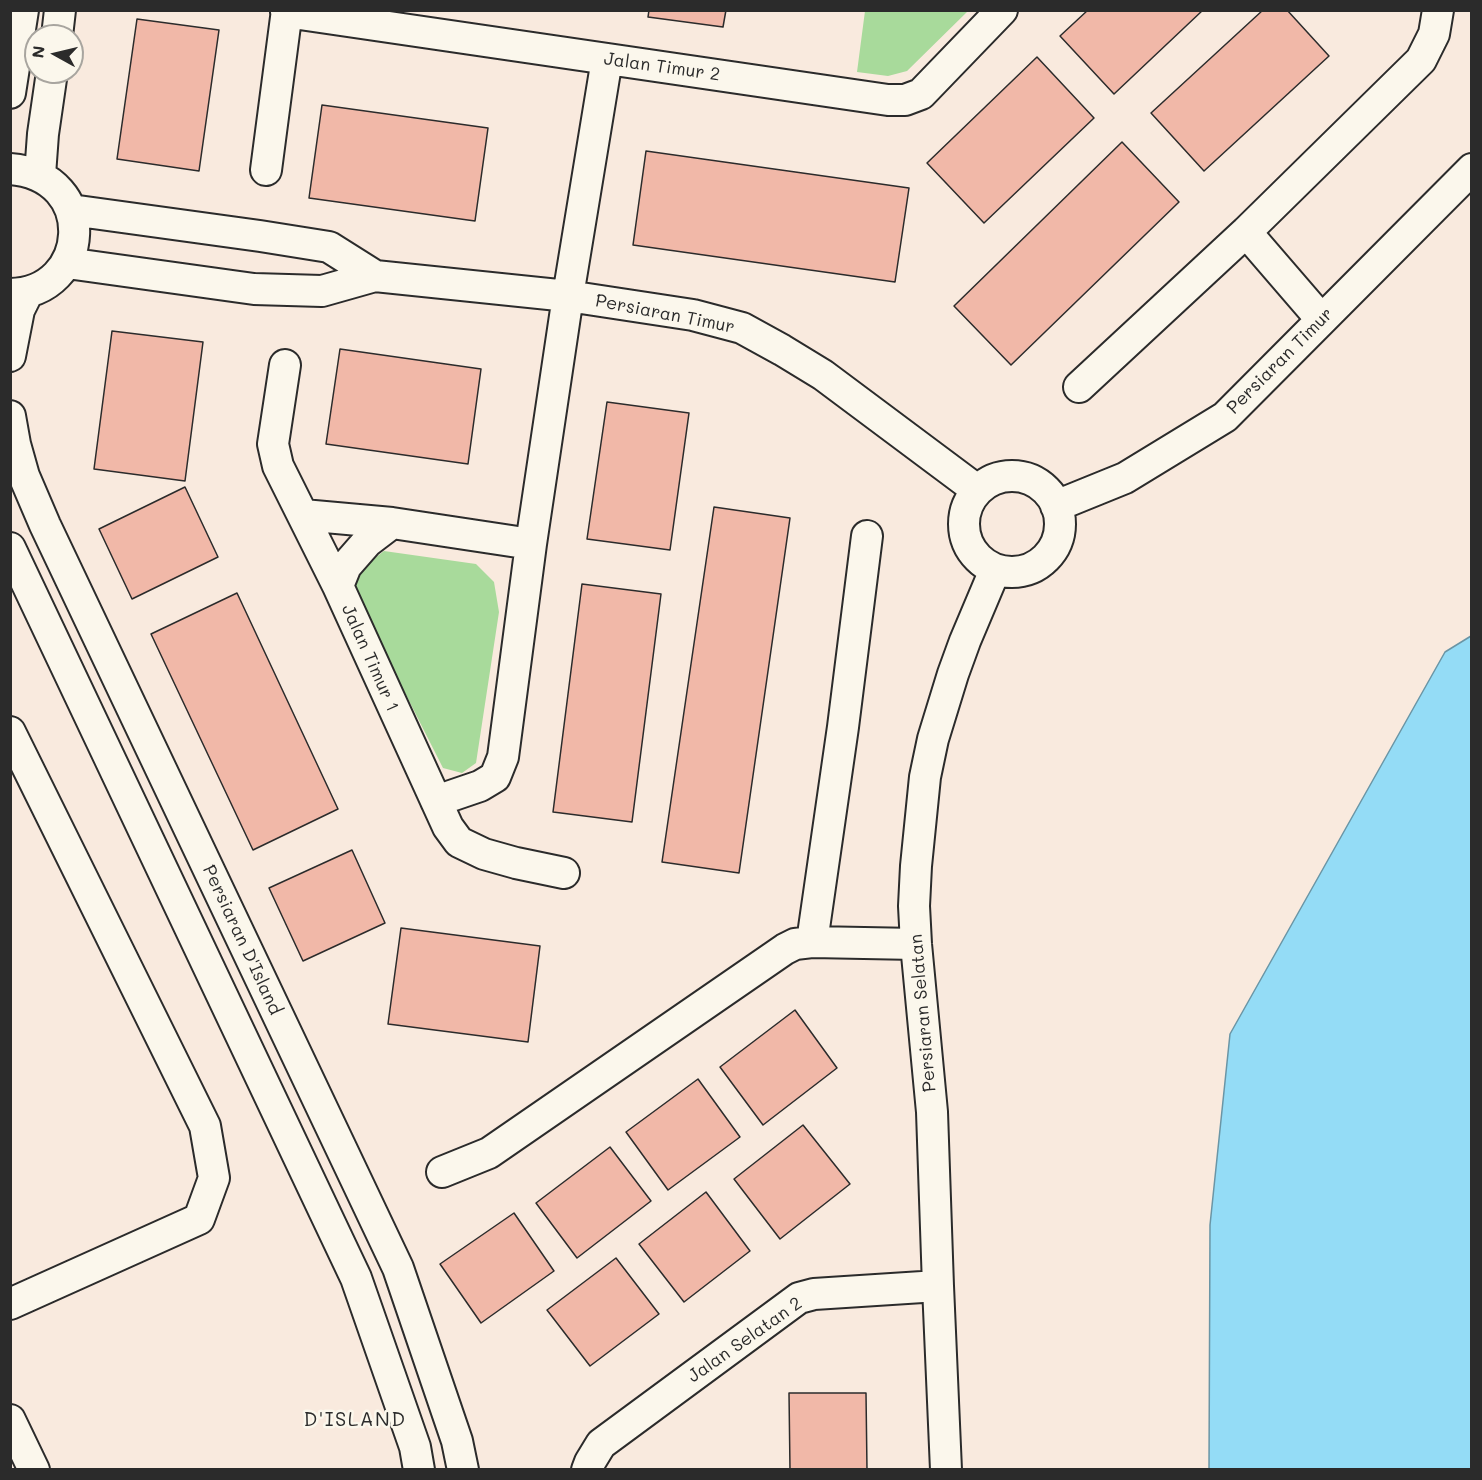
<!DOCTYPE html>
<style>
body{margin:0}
#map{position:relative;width:1482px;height:1480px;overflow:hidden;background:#f9eade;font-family:Mali,sans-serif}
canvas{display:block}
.frame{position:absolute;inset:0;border:12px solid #2b2b2b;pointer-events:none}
.north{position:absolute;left:24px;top:24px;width:60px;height:60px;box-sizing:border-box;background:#fbf7ec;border:2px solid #a8a59f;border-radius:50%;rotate:278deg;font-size:16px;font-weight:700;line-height:24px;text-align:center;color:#2b2b2b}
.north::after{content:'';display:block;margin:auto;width:21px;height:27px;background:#2b2b2b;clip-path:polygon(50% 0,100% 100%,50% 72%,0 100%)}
</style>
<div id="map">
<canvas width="1482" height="1480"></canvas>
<div class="frame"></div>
<div class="north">N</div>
</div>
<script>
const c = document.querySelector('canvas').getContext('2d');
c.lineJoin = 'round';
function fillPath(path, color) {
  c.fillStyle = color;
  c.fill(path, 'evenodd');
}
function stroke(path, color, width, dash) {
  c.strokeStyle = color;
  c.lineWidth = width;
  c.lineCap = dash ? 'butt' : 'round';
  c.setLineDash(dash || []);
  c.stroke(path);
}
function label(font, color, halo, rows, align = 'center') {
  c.font = font + ' Mali,sans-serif';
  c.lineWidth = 5;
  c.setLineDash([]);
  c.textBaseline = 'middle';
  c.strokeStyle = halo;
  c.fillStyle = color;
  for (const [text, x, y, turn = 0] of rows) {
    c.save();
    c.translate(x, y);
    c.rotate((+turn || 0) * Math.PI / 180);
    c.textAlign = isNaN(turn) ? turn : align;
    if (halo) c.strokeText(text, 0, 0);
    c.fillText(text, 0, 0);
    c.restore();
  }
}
const green = new Path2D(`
 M865 11V10L968 11 907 71 888 76 857 72Z
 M384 551 476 564 494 582 499 612 476 763 462 773 443 768 353 590 363 567Z`);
const water = new Path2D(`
 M1471 636V1469H1209L1210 1225 1230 1034 1445 652Z`);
const building = new Path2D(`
 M649 10H726L723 27 648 17Z
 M1088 10H1203L1114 94 1060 36Z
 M1263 10H1287L1329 56 1204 171 1151 113Z
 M137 19 219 30 199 171 117 159Z
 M1037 57 1094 118 984 223 927 163Z
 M322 105 488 128 475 221 309 198Z
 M1122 142 1179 202 1011 365 954 306Z
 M646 151 909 188 895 282 633 245Z
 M112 331 203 342 185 481 94 469Z
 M340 349 481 369 468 464 326 444Z
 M607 402 689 413 670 550 587 539Z
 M185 487 218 557 132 599 99 529Z
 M714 507 790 518 739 873 662 862Z
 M582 584 661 594 632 822 553 812Z
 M237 593 338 809 253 850 151 634Z
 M352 850 385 923 303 961 269 888Z
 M401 928 540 946 528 1042 388 1024Z
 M795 1010 837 1068 763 1125 720 1067Z
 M698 1079 740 1137 668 1190 626 1132Z
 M803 1125 850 1184 780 1239 734 1179Z
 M610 1147 651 1201 577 1258 536 1203Z
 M706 1192 750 1251 684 1302 639 1244Z
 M514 1213 554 1271 481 1323 440 1264Z
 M616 1258 659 1314 590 1366 547 1310Z
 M789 1393H866L867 1470H790Z`);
const minor = new Path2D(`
 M286 12 888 100H905L921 94 1002 10
 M57 36 60 10
 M10 93 23 10
 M10 169C100 176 91 293 10 294
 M266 170 287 10
 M40 175 43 134 52 72
 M71 210 260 236 329 247 375 276
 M1246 232 1321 319
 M67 263 254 289 322 291 375 276 568 296 693 315 742 328 782 350 823 375 977 490
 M10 356 19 310 28 292
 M285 365 273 444 278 466 338 586 448 827 459 842 484 854 516 863 564 873
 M1079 387 1246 232 1421 60 1434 34 1438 10
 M10 416 15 444 24 476 45 525 398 1268 457 1441 463 1470
 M964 524a48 48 0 1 1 96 0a48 48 0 1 1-96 0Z
 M1056 506 1125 478 1225 417 1472 169
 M303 515 392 523 531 544
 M10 548 356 1278 415 1447 419 1470
 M338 586 346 566 367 542 392 523
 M10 732 205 1126 214 1178 199 1219 10 1304
 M436 801 480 786 495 777 503 757 531 544 568 296 607 59
 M812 942 843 727 867 536
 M442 1172 489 1153 785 949 795 944 812 942 916 944
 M10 1420 34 1470
 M587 1470 590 1462 601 1444 799 1298 814 1294 938 1286
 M946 1470 938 1286 932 1112 916 944 914 906 916 866 925 777 933 739 953 674 965 641 995 570`);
const streetNames = [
 ["Jalan Timur 2",662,67,8],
 ["Persiaran Timur",665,314,11],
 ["Persiaran Timur",1280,361,-45],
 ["Jalan Timur 1",370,658,66],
 ["Persiaran D'Island",242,940,65],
 ["Persiaran Selatan",923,1013,-95],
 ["Jalan Selatan 2",745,1340,-35]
];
const neighbourhoodNames = [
 ["D'ISLAND",355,1420]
];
fillPath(green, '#a8da9b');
fillPath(water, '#94dcf6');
stroke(water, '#6a95a5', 1.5);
fillPath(building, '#f1b8a8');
stroke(building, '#2b2b2b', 1.5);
stroke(minor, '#2b2b2b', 34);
stroke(minor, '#fbf7ec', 30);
label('18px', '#2b2b2b', '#fbf7ec', streetNames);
c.letterSpacing = '1.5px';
label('20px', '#2b2b2b', '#fbf7ec', neighbourhoodNames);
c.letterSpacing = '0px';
</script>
